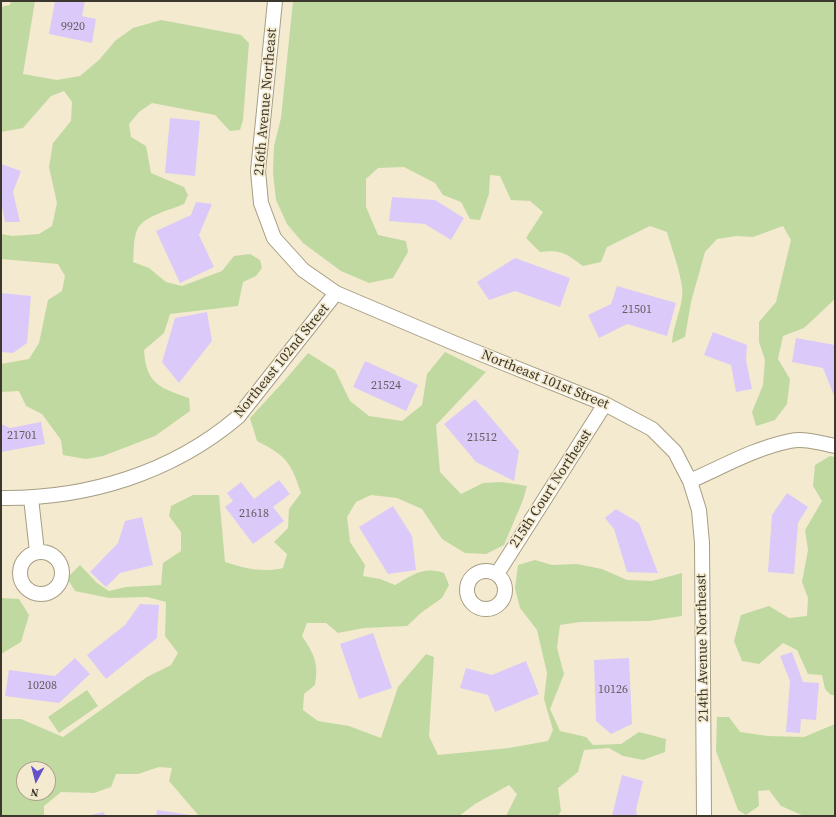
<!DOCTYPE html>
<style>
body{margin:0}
#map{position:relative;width:836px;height:817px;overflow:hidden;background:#f4eacf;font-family:"Source Serif 4",serif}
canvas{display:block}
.frame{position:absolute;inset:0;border:2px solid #3b372c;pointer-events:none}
.north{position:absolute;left:16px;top:761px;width:40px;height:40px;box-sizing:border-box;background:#f4eacf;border:1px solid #aaa28e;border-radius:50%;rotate:187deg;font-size:11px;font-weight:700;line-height:16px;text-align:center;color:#3b372c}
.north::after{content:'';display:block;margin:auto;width:14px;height:18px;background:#6452cb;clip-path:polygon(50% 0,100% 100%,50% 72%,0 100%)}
</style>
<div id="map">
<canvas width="836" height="817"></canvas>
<div class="frame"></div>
<div class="north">N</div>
</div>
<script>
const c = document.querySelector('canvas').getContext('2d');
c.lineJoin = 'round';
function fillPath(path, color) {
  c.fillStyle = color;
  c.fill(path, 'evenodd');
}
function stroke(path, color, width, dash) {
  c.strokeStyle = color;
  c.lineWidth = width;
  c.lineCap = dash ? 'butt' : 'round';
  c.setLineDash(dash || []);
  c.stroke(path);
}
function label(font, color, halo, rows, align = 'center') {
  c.font = font + ' "Source Serif 4",serif';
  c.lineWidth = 3.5;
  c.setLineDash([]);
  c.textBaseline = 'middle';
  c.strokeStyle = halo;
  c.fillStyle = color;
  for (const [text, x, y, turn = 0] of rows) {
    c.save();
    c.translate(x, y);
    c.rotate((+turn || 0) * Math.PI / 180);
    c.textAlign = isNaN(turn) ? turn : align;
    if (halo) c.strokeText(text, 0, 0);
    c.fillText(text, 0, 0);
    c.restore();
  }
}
const green = new Path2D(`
 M11 1H35L23 74 57 80 80 76 99 60 115 41 133 28 161 20 241 35 249 43 243 120 240 130 230 131 215 115 152 103 139 112 129 124 131 137 146 146 151 173 184 187 188 195 184 204C171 210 146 215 138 228 133 237 134 252 133 262L149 268 166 282 182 286 222 271 234 256 250 254 260 260 262 268 256 276 243 282 238 306 170 314 164 333 144 350C146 384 160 388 189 398L190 411 155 436 103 456 86 459 63 455 61 440 42 414 26 406 19 391 1 392V364L29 359 39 343 48 300 62 291 65 276 58 264 1 259V234L12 236 39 234 52 226 57 203 49 167 53 143 71 121 72 102 64 91 51 96 23 128 1 132V7L10 5Z
 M293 1H835V299L804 328 783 336 778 359 790 379 787 404 775 420 756 426 752 412 763 385 765 360 759 342V322L776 302 791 240 783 226 753 237 736 236 717 239 705 252 691 302 685 337 672 343C673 327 680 313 682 298 685 283 671 247 667 232L650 226 607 247 601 262 583 266C567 254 562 249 540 252L526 238 543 212 530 201 511 200 500 176 490 175 489 194 480 220 470 219 461 202 443 195 435 183 404 167 378 168 366 179V207L378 235 406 241 408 252 393 278 369 283 341 271 303 243 287 224 276 200 273 173 274 146 281 118Z
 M445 352 486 372 436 425 440 472 461 494 483 483 502 482 527 486 523 500 504 545 486 554 465 553 442 539 422 509 397 498 371 495 356 502 347 517 350 542 365 565 363 576 380 579 395 585C413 575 423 566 444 573L449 585 442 598 422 612 407 626 364 628 338 633 326 623H307L302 636C314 654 319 663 315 685L304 694 303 710 318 721 349 726 381 738 398 687 426 654 434 657 429 736 438 755 509 748 548 741 553 730 544 699 547 673 537 630 520 608 515 588 518 565 535 560 552 565 577 564 602 569 627 580 652 581 682 573V616L649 621 580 622 560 625 557 648 564 674 550 709 560 731 586 737 593 745 621 744 639 732 666 739 665 752 643 760 623 756 609 748 584 750 578 772 558 788 561 811 558 816H506L517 794 509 785 475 804 459 816H199L169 781 172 768 159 767 138 774H116L111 787 94 793 61 792 44 806V816H1V719H21L63 737 147 677 171 665 178 653 165 636 166 602 147 597 109 598 75 591 67 578 80 565 97 583 109 591 126 587 161 585 163 563 181 551V532L169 516 171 506 193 495H219L225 562C244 568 263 573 283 568L287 554 274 542 288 528 289 509 301 493C291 462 286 456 257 441L250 418 285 380 308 353 335 370 350 401 369 416 402 421 422 405 427 374ZM24 769H48V793H24Z
 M830 456 835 457V695H831L825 689 822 675 808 674 797 650 783 643 759 664 742 661 734 641 741 615 769 606 789 618 807 616 808 598 802 582 808 550 805 530 822 501 813 486 815 465Z
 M1 598 19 599 29 615 21 642 1 654Z
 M87 690 98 706 59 733 48 717Z
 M717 717H729L740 732 768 736 804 737 835 724V816H804L781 806 769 790 758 791 759 806 746 815 738 810 716 751Z`);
const building = new Path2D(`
 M55 1H85L82 16 96 19 92 43 49 34Z
 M170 118 200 121 195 176 165 173Z
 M1 164 21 171 13 192 20 222H5L1 201Z
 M392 197 435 200 464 218 451 240 425 224 389 221Z
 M196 202 212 204 199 235 214 267 180 283 156 231 191 215Z
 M515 258 570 278 560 307 515 291 489 300 477 282Z
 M617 286 676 303 667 336 627 324 599 338 588 315 611 304Z
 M1 293 31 296 27 343 13 353 1 352Z
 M207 312 212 341 179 383 162 362 175 318Z
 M713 332 747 345 746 360 752 389 736 392 731 365 704 355Z
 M796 338 835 345V398L823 368 792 362Z
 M365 361 418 385 406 411 353 387Z
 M475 399 519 451 514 481 476 462 444 424Z
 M41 422 45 444 1 452V424L10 428Z
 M279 480 290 494 273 507 284 521 253 544 225 507 233 501 227 493 241 482 254 499Z
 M787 493 808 507 798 523 794 574 768 572 772 515Z
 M393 506 412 536 416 570 388 574 359 527Z
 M616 509 639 523 658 573 627 572 614 529 605 518Z
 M142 517 153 565 120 573 106 587 90 572 118 543 125 521Z
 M140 604 159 605 157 638 106 679 87 655 125 625Z
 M373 633 392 688 359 699 340 644Z
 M792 652 803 682 819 683 816 720 801 719 800 733 786 732 790 681 780 656Z
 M75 658 90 674 59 703 5 696 9 670 55 676Z
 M629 658 632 724 611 734 596 721 594 660Z
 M526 661 539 694 495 712 488 695 460 688 466 668 492 675Z
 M622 775 643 781 636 810 637 816H612Z
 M157 810 191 815V816H156Z
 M104 812 105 816H92L91 815Z`);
const street = new Path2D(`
 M275 1 258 171 261 203 274 238 303 270 336 293 454 343 605 404 652 429 675 452 690 481 699 510 702 543 704 816
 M690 481C722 467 755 448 790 441 805 438 820 443 835 446
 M1 498C87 499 172 473 238 417L336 293
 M31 498 37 552
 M20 573a21 21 0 1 1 42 0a21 21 0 1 1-42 0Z
 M467 590a19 19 0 1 1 38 0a19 19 0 1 1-38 0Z
 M497 574 605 404`);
const numberNames = [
 ["9920",73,27],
 ["21501",637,310],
 ["21524",386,386],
 ["21701",22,436],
 ["21512",482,438],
 ["21618",254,514],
 ["10208",42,686],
 ["10126",613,690]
];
const streetNames = [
 ["216th Avenue Northeast",266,102,-85],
 ["Northeast 102nd Street",282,361,-51],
 ["Northeast 101st Street",545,380,22],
 ["215th Court Northeast",551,489,-57],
 ["214th Avenue Northeast",703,648,-91]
];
fillPath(green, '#c0d9a1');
fillPath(building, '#dbcaf9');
stroke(street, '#a69d83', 16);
stroke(street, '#fff', 14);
label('12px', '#635c5f', null, numberNames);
label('14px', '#3b372c', '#f4eacf', streetNames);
</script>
